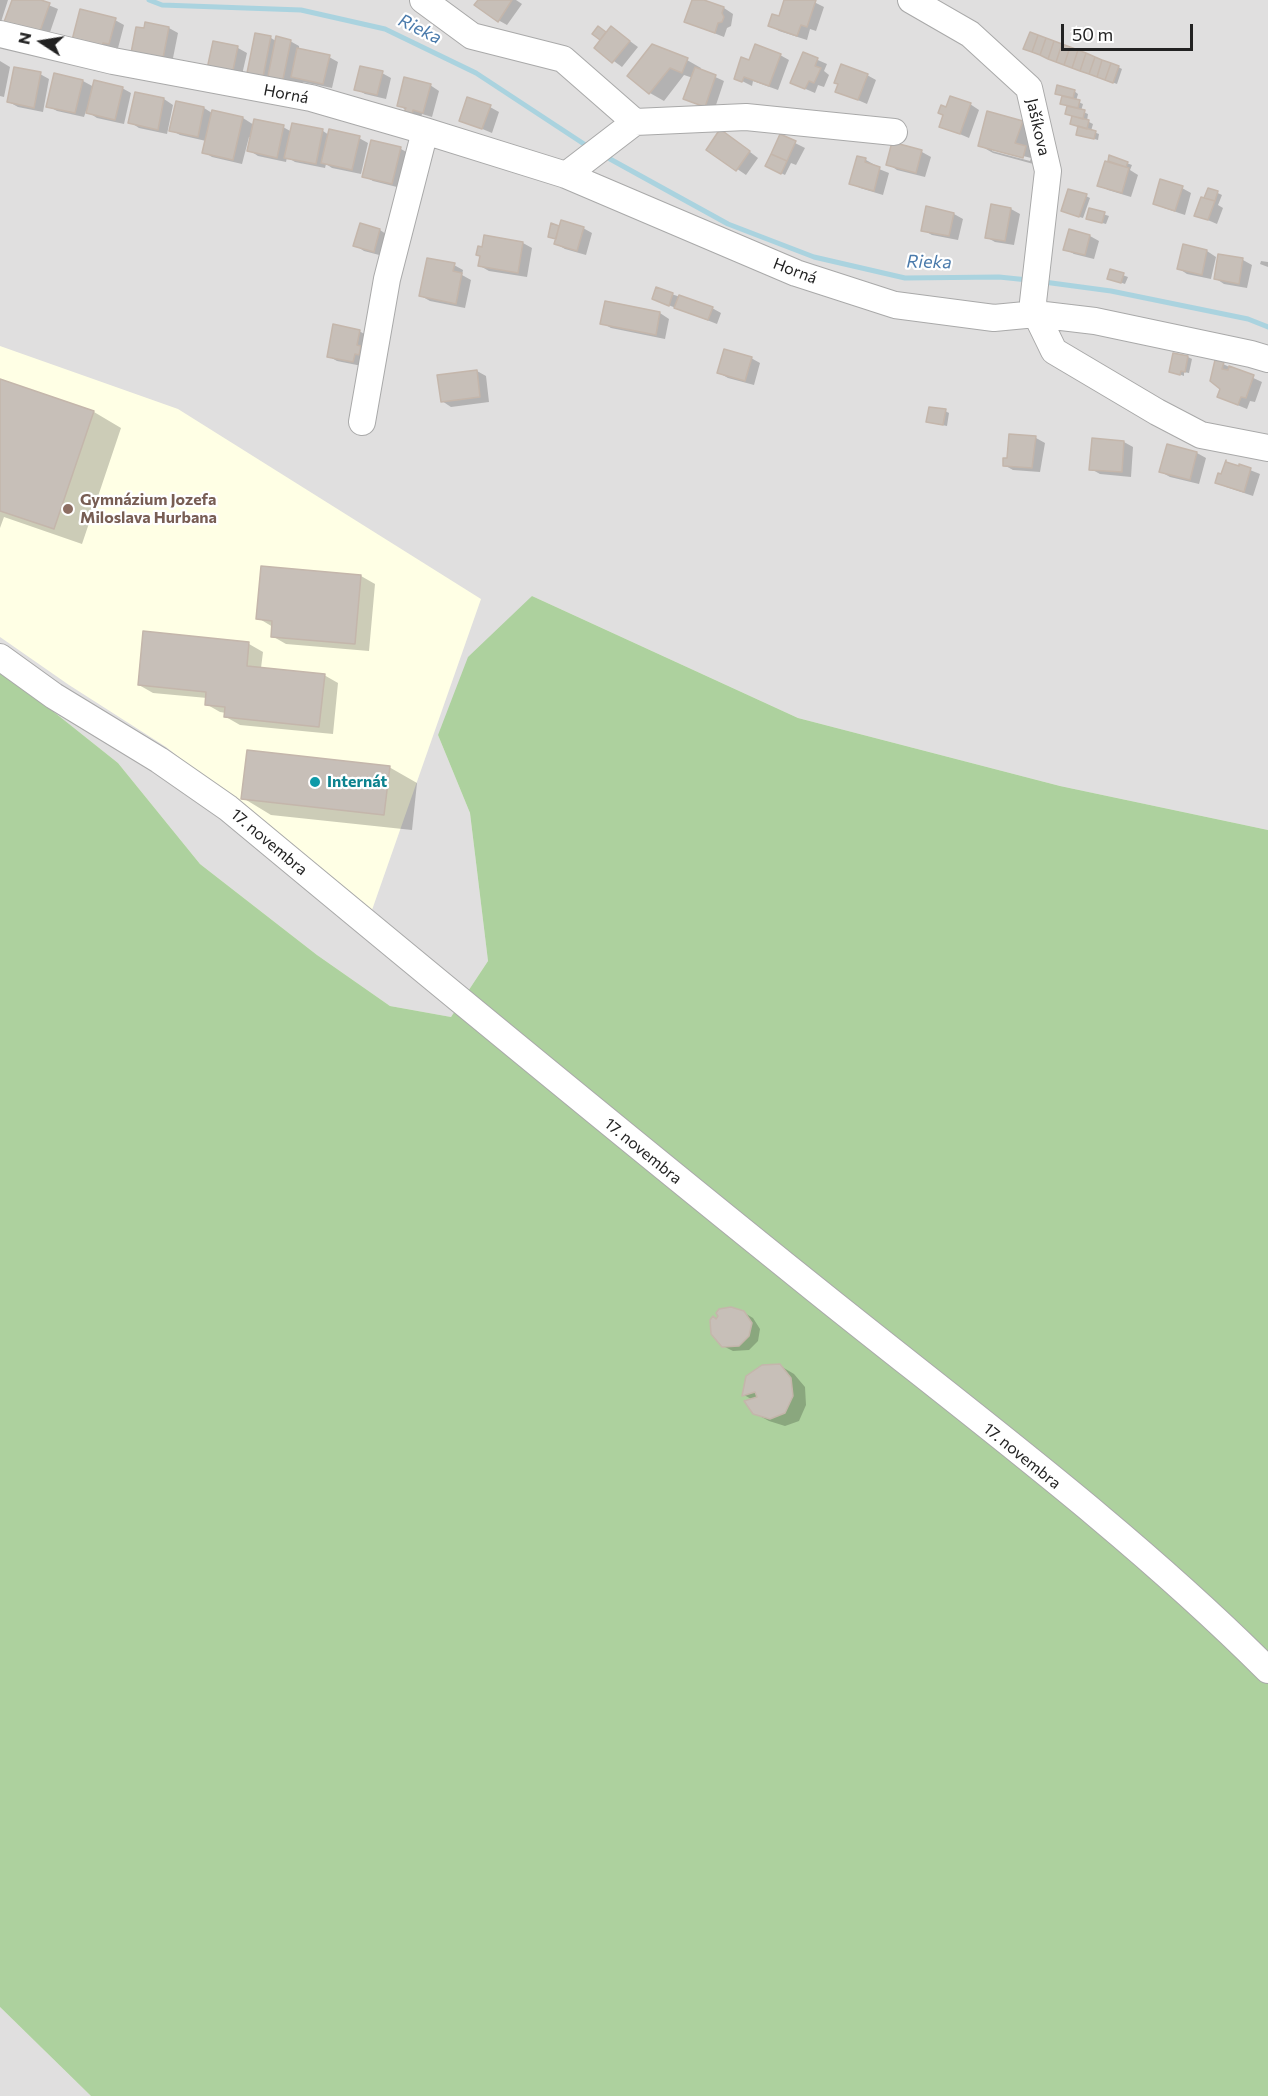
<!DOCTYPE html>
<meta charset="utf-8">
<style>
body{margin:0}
#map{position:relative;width:1268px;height:2096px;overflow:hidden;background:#f2efe9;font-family:Commissioner,sans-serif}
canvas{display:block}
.north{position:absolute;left:12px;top:12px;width:60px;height:60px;-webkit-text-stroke:4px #fff;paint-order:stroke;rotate:282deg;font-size:16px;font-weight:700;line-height:24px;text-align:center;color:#222}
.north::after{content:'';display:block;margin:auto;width:21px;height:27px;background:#222;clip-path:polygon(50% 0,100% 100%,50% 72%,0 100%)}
.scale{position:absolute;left:1061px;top:24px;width:132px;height:27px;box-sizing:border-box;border:3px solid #222;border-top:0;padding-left:8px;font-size:18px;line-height:21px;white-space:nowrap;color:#222;-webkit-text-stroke:4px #fff;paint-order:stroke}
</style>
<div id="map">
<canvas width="1268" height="2096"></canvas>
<div class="north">N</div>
<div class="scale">50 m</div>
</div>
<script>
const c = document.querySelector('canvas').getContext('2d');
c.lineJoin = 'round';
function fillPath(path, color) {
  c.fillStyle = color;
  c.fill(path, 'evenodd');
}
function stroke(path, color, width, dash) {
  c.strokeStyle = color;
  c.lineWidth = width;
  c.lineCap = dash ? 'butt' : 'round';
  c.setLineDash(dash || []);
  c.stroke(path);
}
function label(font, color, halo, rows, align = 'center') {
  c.font = font + ' Commissioner,sans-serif';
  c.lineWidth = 4.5;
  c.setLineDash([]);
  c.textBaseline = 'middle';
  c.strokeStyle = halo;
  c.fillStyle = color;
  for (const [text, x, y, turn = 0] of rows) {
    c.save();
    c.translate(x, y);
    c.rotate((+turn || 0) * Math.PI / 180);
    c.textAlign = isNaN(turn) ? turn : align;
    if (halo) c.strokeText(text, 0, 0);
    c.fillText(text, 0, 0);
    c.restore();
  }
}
const residential = new Path2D(`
 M0 0H1268V830L1060 786 798 718 532 596 438 735 470 813 488 961 451 1017 390 1006 317 955 200 864 118 763 0 669Z
 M0 2007 91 2096H0Z`);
const education = new Path2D(`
 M0 346 178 409 481 599 372 910 166 747 69 685 0 637Z`);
const forest = new Path2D(`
 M532 596 798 718 1060 786 1268 830V2096H91L0 2007V669L118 763 200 864 317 955 390 1006 451 1017 488 961 470 813 438 735 468 657Z`);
const shadow = new Path2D(`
 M0 0H8L0 25Z
 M13 0H36L58 9 48 38 15 27Z
 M480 0H516L522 4 507 25 498 20Z
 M694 0 724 8 733 14 731 26 727 28 724 37 686 22Z
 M785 0H810L824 7 816 31 810 29 807 40 779 31 770 25 780 18Z
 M115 20 124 25 118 48 112 47 110 56 82 49Z
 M146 24 169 28 178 33 172 63 161 60Z
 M612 28 638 47 622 67 596 48 603 40 595 33 603 30 607 34Z
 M271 38 276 41H290L299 46V50L329 57 338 62 332 88 303 82 301 92 257 83Z
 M238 48 247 53 241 79 208 69Z
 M1029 51 1118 67 1122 69 1117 84Z
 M804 54 827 64 824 71 829 75 824 87 818 85 815 93 801 87Z
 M780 55 789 60 778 90 753 81 752 86 736 78 750 62Z
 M687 60 701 68 700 70 724 81 714 111 685 98 693 78 684 75 664 101 650 93 629 75Z
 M0 61 10 67 4 97 0 96Z
 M382 73 391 78 386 99 365 94 356 89Z
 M40 74 49 79 43 112 18 107 9 102Z
 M55 75 83 81 94 87 122 88 131 93 124 124 97 118 86 111 84 117 57 111 48 106Z
 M867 75 876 80 867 104 837 91Z
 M430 85 439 91 432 117 422 114 421 118 415 117 399 105Z
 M1074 91 1078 94 1076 101 1083 104 1081 111 1088 114 1087 121 1093 124 1091 131 1099 134 1098 140 1077 134 1079 127 1071 124 1073 116 1066 113 1068 106 1061 103 1064 96 1061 95Z
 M136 93 164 99 173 105 167 134 139 128 130 122Z
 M970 104 979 110 969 138 941 126 947 108Z
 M490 107 499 112 492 133 461 120Z
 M204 108 212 113 243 118 254 125 283 127 292 132 323 131 329 135 359 138 368 143 361 174 332 168 326 164 325 168 295 162 287 157 286 162 258 156 249 150 251 137H249L242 164 212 157 204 152 206 141 180 135 171 130Z
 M988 113 1023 122 1036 130 1029 150 1040 156 1037 165 993 153 979 145ZM992 148 1031 158 1030 161 992 151Z
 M729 136 758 158 746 175 708 149Z
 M781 136 805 148 796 165 791 163 785 175 767 166Z
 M372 142 401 149 410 154 401 188 373 181 364 176Z
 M893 144 922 152 931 157 925 177 897 170 888 164Z
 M1110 157 1132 165 1130 170 1138 175 1131 197 1108 190 1099 185 1115 164 1109 161Z
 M858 158 866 160 875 165 874 167 889 173 883 195 860 188 851 183Z
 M1182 188 1191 193 1185 215 1164 208 1155 203Z
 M1209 189 1222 195 1218 205 1223 208 1217 224 1196 215Z
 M1086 196 1090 198 1083 218 1067 213Z
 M992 206 1011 209 1020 214 1014 245 995 242 986 237Z
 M1090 210 1109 216 1106 224 1092 220Z
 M954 214 963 219 958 240 932 235 923 230Z
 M552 225 560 228H583L592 233 586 255 565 249 556 244 557 239Z
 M380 230 389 236 383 256 364 251 355 245Z
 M1090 236 1099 241 1094 259 1074 254 1065 249Z
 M523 243 532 248 527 277 489 271 480 266Z
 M1184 246 1207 251 1216 257 1211 279 1187 274 1178 268Z
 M1243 260 1252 265 1247 288 1224 284 1215 278Z
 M1261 261 1268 262V267L1260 264Z
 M454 265 463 270 462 275 471 280 465 308 430 301 421 296Z
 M1111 271 1128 277 1125 284 1109 278Z
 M657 289 712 308 721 313 717 324 658 301Z
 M606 303 660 313 669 319 665 339 611 328 602 323Z
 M359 331 368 336 362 366 337 361 328 356Z
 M1188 357 1192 359 1189 373 1184 372V376L1171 371Z
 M751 358 760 363 754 385 728 378 719 373Z
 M1223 364 1262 382 1255 402 1250 401 1247 409 1218 397 1222 388 1212 380Z
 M477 371 486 376 489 402 451 407 442 401Z
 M0 381 94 412 121 428 82 544 4 517 0 528Z
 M945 411 949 413 947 426 928 422Z
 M1036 438 1045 443 1040 472 1013 470 1004 465 1009 459Z
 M1093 439 1124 442 1133 447 1131 477 1100 474 1091 469Z
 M1197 453 1206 458 1199 484 1170 477 1161 472Z
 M1240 466 1260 474 1253 496 1226 487 1217 482 1240 468Z
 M361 576 375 584 369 651 286 644 272 636 273 627 258 618Z
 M145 633 249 644 263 652 261 668 324 675 338 683 333 734 240 725 226 717V713L220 712 206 704 207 698 153 693 139 685Z
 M389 767 417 783 412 830 271 815 243 798Z
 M743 1312 753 1318 760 1329 758 1341 749 1350 733 1351 723 1346 717 1320Z
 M779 1365 794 1374 805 1387 806 1405 799 1421 785 1426 769 1421 754 1413 753 1400 744 1395Z`);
const stream = new Path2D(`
 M149 0 162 5 301 10 385 29 476 73 584 144
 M610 159 728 224 814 257 905 278 999 277 1028 280
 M1044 282 1111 291 1248 319 1268 327`);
const building = new Path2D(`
 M12 0H41L50 3 39 34 4 22Z
 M478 0H512L498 22 474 5Z
 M692 0H704L724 7 722 13 724 17 722 22 718 23 715 33 684 22Z
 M784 0H816L807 27 801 25 797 36 768 26 772 14 779 16Z
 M80 9 116 18 109 44 103 43 101 52 71 44Z
 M145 22 169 27 163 58 131 53 136 27 144 28Z
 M598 26 606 32 600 40 592 34Z
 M611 26 630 41 612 63 594 48Z
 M1030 32 1038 35 1032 52 1023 49Z
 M255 33 271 36 262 82 246 78Z
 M1038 35 1046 38 1040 55 1032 52Z
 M276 36 291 40 282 84 267 81Z
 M1046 38 1054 41 1048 59 1040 55Z
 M213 41 238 46 232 75 207 69Z
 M1054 41 1062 44 1056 62 1048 59Z
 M652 44 688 58 682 73 670 68 649 94 627 76Z
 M755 44 781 54 769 86 744 77 742 82 734 79 741 57 749 60Z
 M1062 44 1070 47 1064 65 1056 62Z
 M1070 47 1078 50 1072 68 1064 65Z
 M297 48 330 55 323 84 291 77Z
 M1078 50 1086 53 1080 71 1072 68Z
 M803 52 818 58 815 66 821 68 814 83 809 81 805 89 790 83Z
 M1086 53 1095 57 1089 74 1080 71Z
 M1095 57 1102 60 1097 77 1089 74Z
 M1102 60 1111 63 1105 80 1097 77Z
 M1111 63 1119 66 1113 83 1105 80Z
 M841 64 868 74 858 100 835 92 838 84 834 83Z
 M360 66 383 71 377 95 354 90Z
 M14 67 41 72 34 108 7 102Z
 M695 67 716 75 705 107 683 99Z
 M54 73 83 80 75 113 46 107Z
 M404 77 431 84 423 113 413 110 412 115 404 112 406 108 397 106Z
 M94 80 123 87 115 120 86 113Z
 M1057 85 1075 90 1073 98 1055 94Z
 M135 92 164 98 158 130 128 123Z
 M950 96 971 103 960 134 939 127 943 115 938 113 941 105 946 107Z
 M1062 96 1080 100 1078 108 1060 104Z
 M467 97 491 105 482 129 459 121Z
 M176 101 204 107 198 137 169 131Z
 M1067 106 1085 110 1083 119 1065 114Z
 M212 110 243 117 233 160 202 153Z
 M987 111 1023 121 1015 143 1026 146 1023 158 978 146Z
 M1072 116 1089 120 1087 129 1070 124Z
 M254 119 284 125 277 158 247 151Z
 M292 123 323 129 316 164 284 158Z
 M1078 126 1096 131 1094 139 1076 135Z
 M329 129 360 136 352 170 321 163Z
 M720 129 750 151 736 171 706 150Z
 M780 134 796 141 787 161 771 154Z
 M371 140 401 147 392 184 362 177Z
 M892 142 922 150 916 173 886 165Z
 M771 154 787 161 781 174 765 166Z
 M1109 155 1128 162 1126 167 1108 161Z
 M857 156 866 158 865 162 880 167 874 191 849 184Z
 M1105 161 1129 168 1122 193 1097 186Z
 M1160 179 1183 186 1175 211 1153 204Z
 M1208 188 1218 191 1215 201 1204 198Z
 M1068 189 1087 194 1079 217 1061 211Z
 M1201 197 1215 201 1208 220 1194 216Z
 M991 204 1011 208 1005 241 985 238Z
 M926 206 954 213 949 236 921 231Z
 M1089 208 1105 212 1102 223 1086 219Z
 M561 220 584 227 577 251 554 244Z
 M360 223 380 229 374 252 353 246Z
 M551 223 559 226 556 239 548 237Z
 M1069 229 1090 235 1085 255 1063 250Z
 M484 235 523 242 518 273 478 266 480 256 476 255 478 246 482 247Z
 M1183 244 1207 250 1202 275 1177 269Z
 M1218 254 1243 258 1239 284 1214 279Z
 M427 258 455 263 453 271 462 273 456 304 419 296Z
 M1110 269 1124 273 1121 283 1107 279Z
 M656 287 673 293 669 306 652 299Z
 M679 295 713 307 708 320 674 308Z
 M605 301 660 312 656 335 600 324Z
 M333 324 360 330 357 345 361 346 359 355 355 354 353 362 327 357Z
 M724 349 752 357 745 381 717 373Z
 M1173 353 1188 356 1185 372 1181 371 1180 375 1169 372Z
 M1215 360 1224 362 1222 369 1228 370 1229 366 1254 375 1246 398 1241 397 1238 405 1217 397 1220 389 1210 381Z
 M477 370 480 397 441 402 437 375Z
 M0 379 94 411 54 529 0 511Z
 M929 407 946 409 943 425 926 422Z
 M1009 434 1036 436 1032 468 1003 466V458H1007Z
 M1092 438 1124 441 1122 472 1089 470Z
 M1167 444 1197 452 1190 480 1159 472Z
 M1226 460V462L1239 466V464L1251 468 1244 492 1215 483 1218 473 1221 474Z
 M261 566 361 575 355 644 271 637 272 621 256 619Z
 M143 631 249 642 247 666 325 674 319 727 224 717 225 707 205 705 206 692 138 685Z
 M247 750 390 766 384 815 241 799Z
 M731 1307 744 1311 752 1323 749 1336 739 1346 722 1347 711 1334 710 1320 713 1316 716 1319 718 1316 716 1313 719 1309Z
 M780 1364 791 1378 793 1396 785 1413 770 1419 753 1414 744 1401 757 1397 755 1392 742 1396 746 1376 762 1365Z`);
const minor = new Path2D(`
 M423 0 472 36 563 59 635 122 566 175
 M911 0 970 34 1029 88 1048 171 1033 302 1036 314 1054 351 1157 412 1201 435 1268 448
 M0 34 113 61 311 98 425 131 566 175 796 273 895 305 994 318 1036 314 1095 321 1251 354 1268 359
 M635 122 746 117 894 132
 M362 422 387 279 425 131
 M0 657 54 696 159 760 228 808C423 970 618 1131 816 1290 969 1413 1129 1531 1268 1670`);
const markers = [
 [68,509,6,"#8d6e63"],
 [315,782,6,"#0f9aa8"]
];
const streetNames = [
 ["Horná",286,94,11],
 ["Jašíkova",1038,127,77],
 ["Horná",795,271,21],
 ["17. novembra",269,842,40],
 ["17. novembra",643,1151,39],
 ["17. novembra",1022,1456,39]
];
const educationNames = [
 ["Gymnázium Jozefa",80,500],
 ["Miloslava Hurbana",80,518]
];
const cultureNames = [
 ["Internát",327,782]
];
const waterNames = [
 ["Rieka",420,29,26],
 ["Rieka",929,262,1]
];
fillPath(residential, '#e0dfdf');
fillPath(education, '#ffffe5');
fillPath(forest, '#add19e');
fillPath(shadow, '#0003');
stroke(stream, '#aad3df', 5);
fillPath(building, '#c7bfb8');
stroke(building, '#c4b6ab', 1.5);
stroke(minor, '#a9a9a9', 28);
stroke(minor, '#fff', 26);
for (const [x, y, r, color] of markers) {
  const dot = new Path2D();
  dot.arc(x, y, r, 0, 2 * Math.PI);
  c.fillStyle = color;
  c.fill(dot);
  stroke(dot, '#fff', 2);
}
label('16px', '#222', '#fff', streetNames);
label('bold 16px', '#785e54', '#fff', educationNames, 'left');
label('bold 16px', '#0d838f', '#fff', cultureNames, 'left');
label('italic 18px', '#4a7aab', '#fff', waterNames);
</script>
